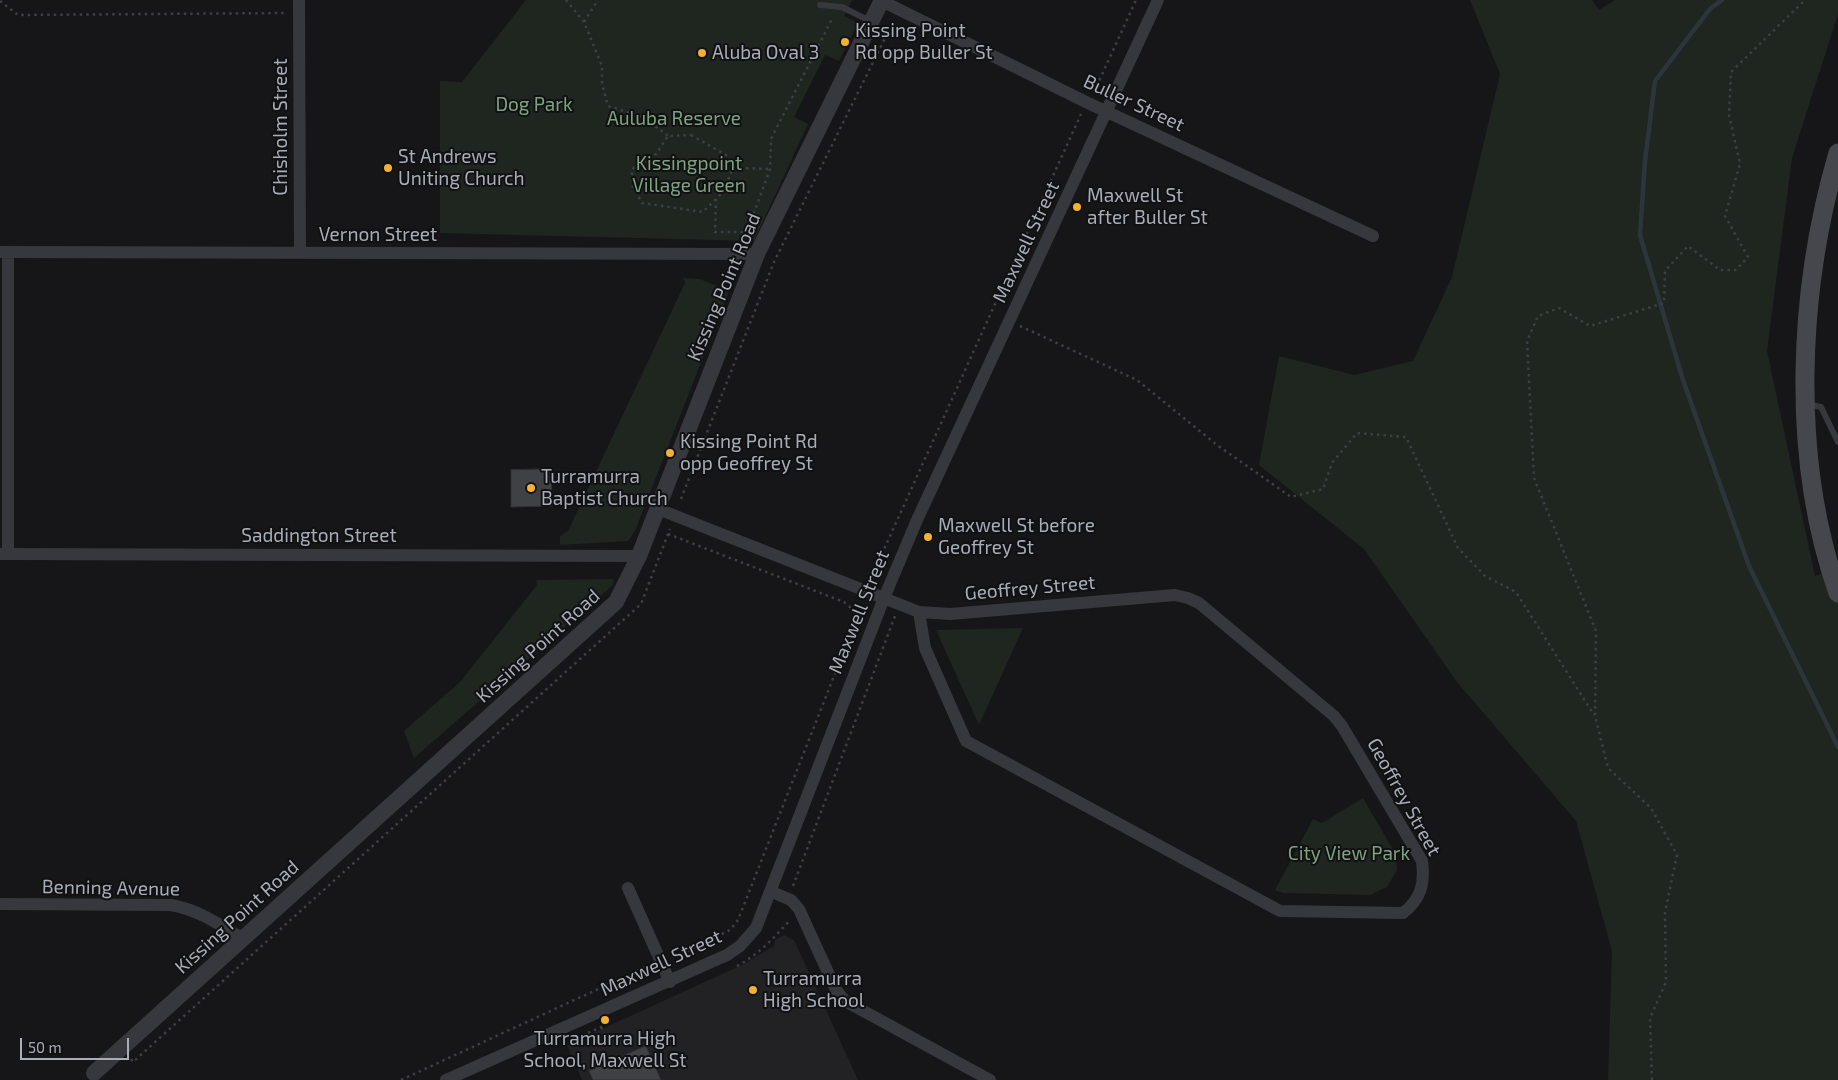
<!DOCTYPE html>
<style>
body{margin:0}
#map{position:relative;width:1838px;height:1080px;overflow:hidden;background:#161618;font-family:"Exo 2",sans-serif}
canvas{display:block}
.scale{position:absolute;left:20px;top:1038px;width:109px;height:22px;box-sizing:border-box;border:2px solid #a8adb8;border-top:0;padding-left:6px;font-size:15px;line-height:18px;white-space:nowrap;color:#a8adb8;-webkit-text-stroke:4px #111113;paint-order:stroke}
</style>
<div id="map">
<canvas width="1838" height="1080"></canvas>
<div class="scale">50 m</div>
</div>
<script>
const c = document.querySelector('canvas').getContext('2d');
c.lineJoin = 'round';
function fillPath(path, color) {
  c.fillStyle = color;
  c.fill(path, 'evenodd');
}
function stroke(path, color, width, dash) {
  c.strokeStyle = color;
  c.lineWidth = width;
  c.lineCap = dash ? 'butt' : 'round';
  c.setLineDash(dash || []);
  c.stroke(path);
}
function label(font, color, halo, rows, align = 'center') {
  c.font = font + ' "Exo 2",sans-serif';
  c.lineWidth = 4;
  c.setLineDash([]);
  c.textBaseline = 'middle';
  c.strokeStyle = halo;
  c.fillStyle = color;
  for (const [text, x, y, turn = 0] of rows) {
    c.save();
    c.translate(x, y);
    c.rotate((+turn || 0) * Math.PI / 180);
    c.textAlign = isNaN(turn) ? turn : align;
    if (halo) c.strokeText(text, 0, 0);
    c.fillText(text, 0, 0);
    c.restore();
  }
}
const built = new Path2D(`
 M784 935 794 940 858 1080H582L567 1045 744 964 774 946 775 940Z`);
const green = new Path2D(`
 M526 0H852L844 16 858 23 839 61 825 55 794 117 808 124 754 241 440 233V81L462 82Z
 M1470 0H1592L1599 10 1615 0H1838V14L1792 158 1767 351 1815 576 1838 569V1080H1608L1612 951 1576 821 1457 682 1364 549 1259 465 1279 356 1354 375 1413 361 1452 277 1500 74Z
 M683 278 700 279 729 291 635 531 628 541 560 545V536L568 531 685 283Z
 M614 579 613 585 414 758 404 731 460 682 537 585 536 580Z
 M1023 628 979 725 936 630Z
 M1363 798 1395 853 1397 870 1387 887 1370 895 1283 893 1275 890 1313 819 1322 823Z`);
const stream = new Path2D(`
 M1722 0 1710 9 1655 81 1645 161 1640 235 1683 380 1749 566 1838 747`);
const building = new Path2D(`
 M551 469 552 506 511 507V470Z
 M646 1046 661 1080H593L589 1071Z`);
const path = new Path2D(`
 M566 0 584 22 602 66V84L608 106 643 117 668 136
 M0 1 18 15 286 13
 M584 22 598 0
 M1094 92 1136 0
 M691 135 726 155 733 168 723 192 703 212 642 203 632 185V169L656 154 668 136Z
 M733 168 769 169
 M716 199 715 232H747L770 169 771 139 833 17
 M1020 326 1137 380 1217 445 1291 497 1323 489 1332 463 1357 433 1406 437 1458 548 1485 576 1516 592 1594 715
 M681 499 774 262 893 22
 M668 534 844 602 851 608 857 617
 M871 578 1081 114
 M793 886 895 616
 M675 957 730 930 738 920 862 605
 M737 966C758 955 774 938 790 920
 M601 1027 608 1042
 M588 1033 606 1025
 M131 1059 133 1062 641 604 670 529
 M401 1080 648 966
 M1652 1080 1650 1018 1666 982 1665 912 1677 855 1651 808 1608 768 1595 716 1596 631 1534 478 1527 341 1538 316 1559 308 1590 326 1664 303 1665 271 1688 246 1720 270H1736L1748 257 1725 216 1740 164 1729 115 1731 72 1805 0`);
const service = new Path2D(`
 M820 5 842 7 870 21
 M1808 404 1821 407 1838 442`);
const minor = new Path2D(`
 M299 0 300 253
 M882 1 1088 103 1373 236
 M0 252 757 254
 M658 509 919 612 950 614 1175 595 1188 598 1199 603 1334 716 1342 726 1422 861C1425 884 1421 899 1403 913L1280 911 966 741 925 648 919 612
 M0 554 639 556
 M8 554V252
 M628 888 670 982
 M772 892 791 900 799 909 836 990 845 1001 990 1080
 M0 904 171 905C199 910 219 924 243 939
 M446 1080 727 955 740 946 756 928 884 598 917 520 1158 0`);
const tertiary = new Path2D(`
 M94 1073 616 602 639 556 757 254 882 0`);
const secondary = new Path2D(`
 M1838 153C1798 290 1790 457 1838 593`);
const markers = [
 [845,42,5,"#f2b134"],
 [702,53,5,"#f2b134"],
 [388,168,5,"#f2b134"],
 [1077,207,5,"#f2b134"],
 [670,453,5,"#f2b134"],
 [531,488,5,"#f2b134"],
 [928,537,5,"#f2b134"],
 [753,990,5,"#f2b134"],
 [605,1020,5,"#f2b134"]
];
const poiNames = [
 ["Kissing Point",855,31],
 ["Rd opp Buller St",855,53],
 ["Aluba Oval 3",712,53],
 ["St Andrews",398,157],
 ["Uniting Church",398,179],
 ["Maxwell St",1087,196],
 ["after Buller St",1087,218],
 ["Kissing Point Rd",680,442],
 ["opp Geoffrey St",680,464],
 ["Turramurra",541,477],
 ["Baptist Church",541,499],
 ["Maxwell St before",938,526],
 ["Geoffrey St",938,548],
 ["Turramurra",763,979],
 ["High School",763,1001],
 ["Turramurra High",605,1039,"center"],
 ["School, Maxwell St",605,1061,"center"]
];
const streetNames = [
 ["Buller Street",1134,103,25],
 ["Chisholm Street",281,127,-90],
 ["Vernon Street",378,235],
 ["Maxwell Street",1026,242,-65],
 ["Kissing Point Road",724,287,-67],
 ["Saddington Street",319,536],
 ["Geoffrey Street",1030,588,-5],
 ["Maxwell Street",859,612,-68],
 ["Kissing Point Road",538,646,-42],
 ["Geoffrey Street",1404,797,61],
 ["Benning Avenue",111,888,1],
 ["Kissing Point Road",237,917,-42],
 ["Maxwell Street",661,963,-25]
];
const parkNames = [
 ["Dog Park",534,105],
 ["Auluba Reserve",674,119],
 ["Kissingpoint",689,164],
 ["Village Green",689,186],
 ["City View Park",1349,854]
];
fillPath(built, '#222225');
fillPath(green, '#1e261f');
stroke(stream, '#2c353c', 4.5);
fillPath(building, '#404145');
stroke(building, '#303034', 1);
stroke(path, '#3d3f44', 2.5, [2.5, 4]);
stroke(service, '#37383d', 6);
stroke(minor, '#37383d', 12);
stroke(tertiary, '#37383d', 16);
stroke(secondary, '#45474d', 19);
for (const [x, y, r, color] of markers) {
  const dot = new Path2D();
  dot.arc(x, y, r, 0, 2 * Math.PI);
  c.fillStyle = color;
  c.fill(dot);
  stroke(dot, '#111113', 2);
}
label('19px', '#a8adb8', '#111113', poiNames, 'left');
label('19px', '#a8adb8', '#111113', streetNames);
label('19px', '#7fa381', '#111113', parkNames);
</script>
